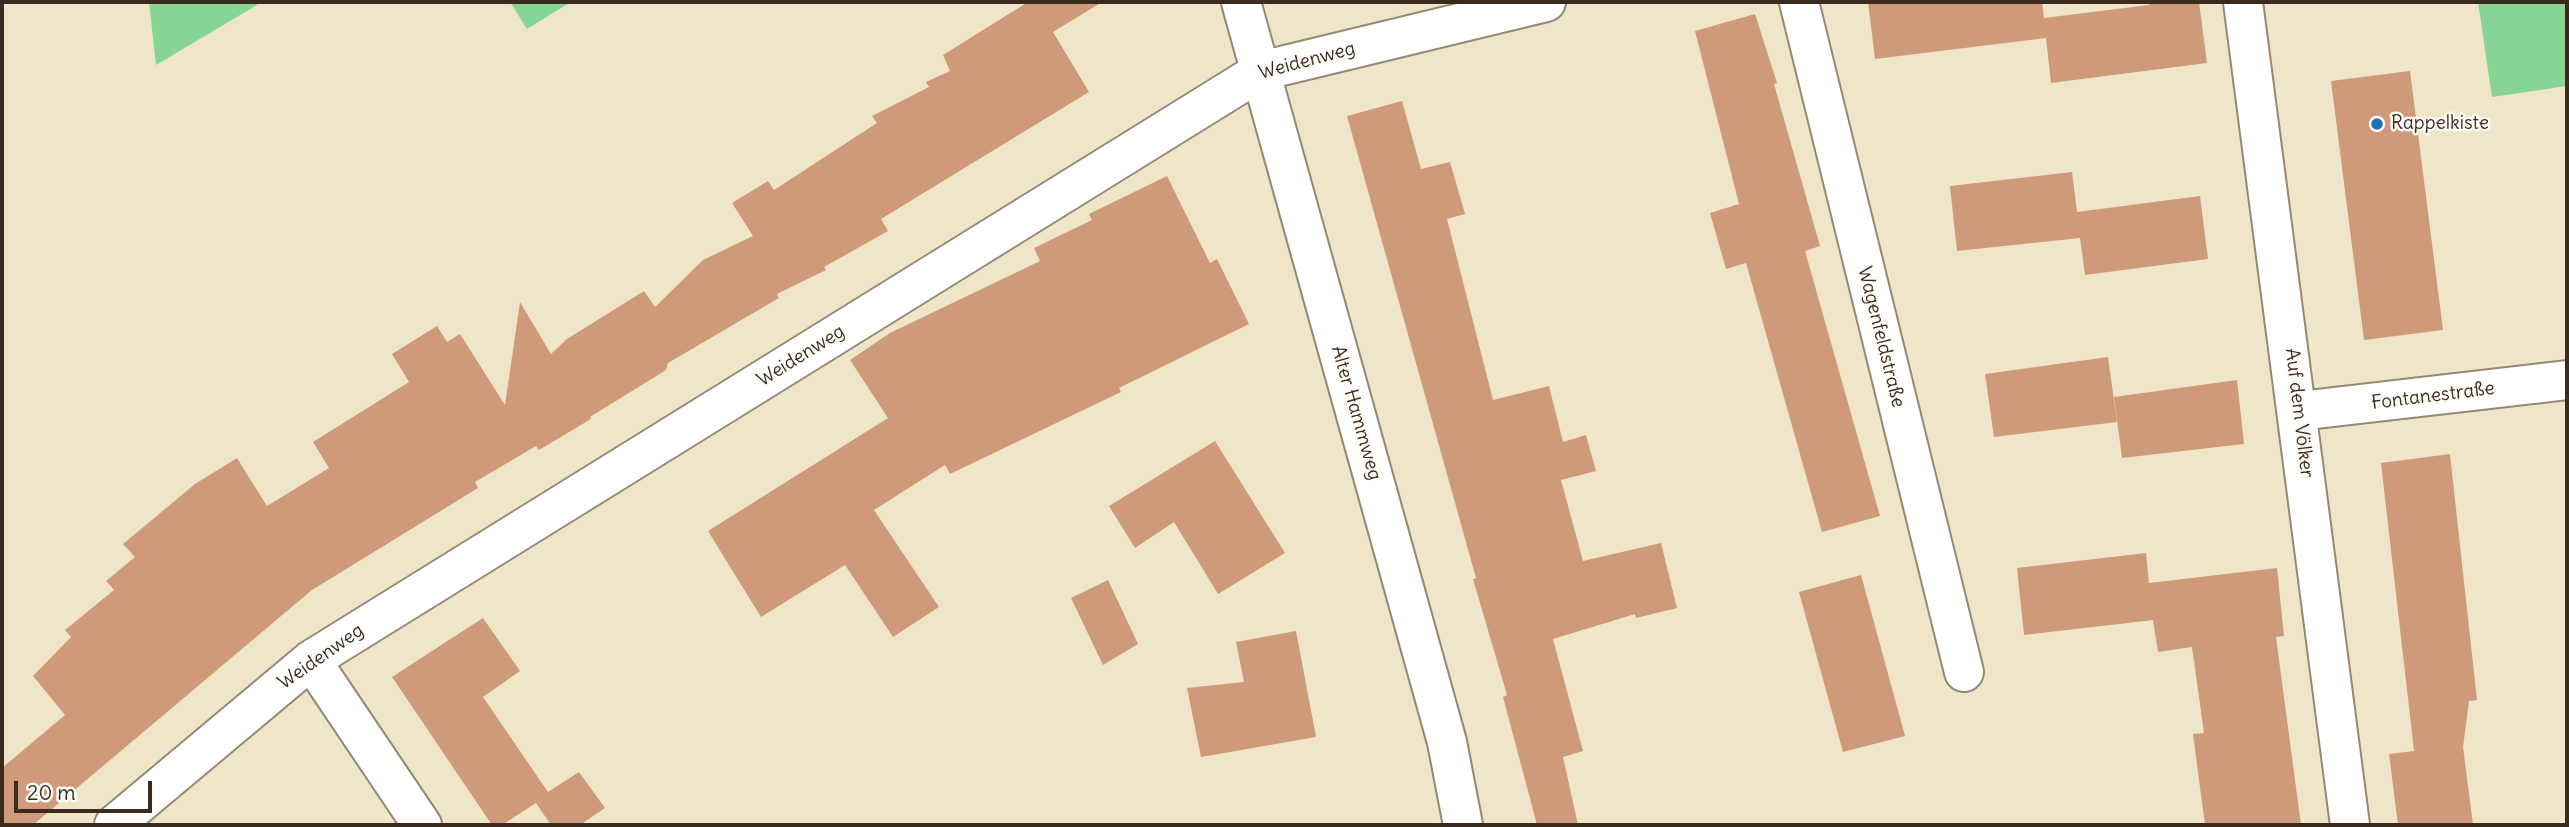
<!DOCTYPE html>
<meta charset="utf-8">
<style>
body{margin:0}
#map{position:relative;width:2569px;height:827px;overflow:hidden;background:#efe6ca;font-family:Delius,sans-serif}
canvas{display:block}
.frame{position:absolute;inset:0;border:4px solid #3b2a1e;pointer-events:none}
.scale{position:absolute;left:14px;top:781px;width:138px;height:32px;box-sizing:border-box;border:4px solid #3b2a1e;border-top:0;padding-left:9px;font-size:21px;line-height:24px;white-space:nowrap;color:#3b2a1e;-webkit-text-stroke:5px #fdfcf7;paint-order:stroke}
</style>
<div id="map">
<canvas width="2569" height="827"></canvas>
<div class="frame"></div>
<div class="scale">20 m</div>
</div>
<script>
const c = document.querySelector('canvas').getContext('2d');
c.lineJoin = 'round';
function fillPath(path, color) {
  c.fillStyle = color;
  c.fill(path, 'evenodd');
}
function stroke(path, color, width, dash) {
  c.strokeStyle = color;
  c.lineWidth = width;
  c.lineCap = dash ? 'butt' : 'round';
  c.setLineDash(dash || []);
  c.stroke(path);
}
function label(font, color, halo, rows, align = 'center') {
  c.font = font + ' Delius,sans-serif';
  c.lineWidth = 5;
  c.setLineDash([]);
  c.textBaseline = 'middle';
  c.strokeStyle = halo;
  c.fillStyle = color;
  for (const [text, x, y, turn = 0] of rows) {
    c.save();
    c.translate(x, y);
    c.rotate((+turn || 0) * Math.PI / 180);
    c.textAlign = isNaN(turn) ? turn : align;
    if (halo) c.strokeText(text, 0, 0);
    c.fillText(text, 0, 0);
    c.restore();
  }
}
const green = new Path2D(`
 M149 2H262L156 65Z
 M510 2H571L527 29Z
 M2478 2H2567V86L2492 97Z`);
const building = new Path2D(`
 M1028 2H1102L1053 32 1089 92 881 219 888 231 824 267 826 270 777 294 779 298 668 363 666 370 590 417 591 419 539 450 536 446 475 482 478 488 312 590 33 825H2V768L65 715 33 676 71 637 65 630 114 590 106 581 135 557 123 544 195 484 237 458 267 506 329 468 313 442 409 382 392 354 437 326 447 342 460 334 505 405 520 302 551 354 567 339 644 291 655 307 703 260 753 236 732 203 768 181 774 190 877 123 872 116 929 87 926 82 950 71 943 55Z
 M1868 2H2042L2044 18 2149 5V2H2199L2207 63 2051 83 2046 38 1875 59Z
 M1755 14 1777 83 1774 84 1820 246 1805 251 1880 516 1822 532 1746 263 1726 269 1710 213 1739 204 1695 31Z
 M2410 71 2443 330 2364 340 2331 81Z
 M1402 101 1421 169 1450 162 1465 214 1447 219 1493 400 1549 386 1563 442 1586 435 1596 471 1561 480 1583 561 1661 543 1677 608 1636 618 1635 614 1553 639 1583 751 1563 757 1578 825H1537L1503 697 1507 695 1473 579 1476 578 1347 116Z
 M2072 172 2077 212 2200 196 2208 259 2085 275 2080 238 1957 251 1950 186Z
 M1167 176 1210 263 1217 259 1249 324 1119 388 1121 392 950 474 945 465 874 510 939 607 893 637 845 565 761 617 708 531 888 418 850 360 890 333 1040 261 1034 248 1092 220 1089 214Z
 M2108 357 2117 422 1994 437 1985 374Z
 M2237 380 2244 444 2122 458 2114 397Z
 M1215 441 1285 553 1218 594 1174 522 1135 548 1109 506Z
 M2450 454 2477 700 2469 701 2463 747 2473 825H2398L2389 754 2414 751 2381 463Z
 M2146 553 2149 583 2277 568 2284 636 2276 637 2301 825H2205L2193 734 2204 733 2192 647 2158 652 2153 620 2024 635 2017 568Z
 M1861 575 1905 736 1843 752 1799 592Z
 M1108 580 1138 644 1103 665 1071 598Z
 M483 618 520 671 483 697 548 792 579 772 605 808 580 825H551L536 803 502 825H492L392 677Z
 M1296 631 1316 737 1201 757 1187 688 1244 682 1236 642Z`);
const street = new Path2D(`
 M1241 2 1447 742 1463 825
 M1799 2 1964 672
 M2243 2 2350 825
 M2299 411 2567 380
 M311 660 422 825
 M114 825 311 660 1261 71 1546 2`);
const markers = [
 [2377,124,7,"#1f6fb2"]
];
const streetNames = [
 ["Weidenweg",1307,61,-15],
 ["Wagenfeldstraße",1881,337,76],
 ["Weidenweg",801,356,-32],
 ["Fontanestraße",2433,396,-7],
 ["Alter Hammweg",1356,413,74],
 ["Auf dem Völker",2299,413,83],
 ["Weidenweg",321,657,-35]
];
const poiNames = [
 ["Rappelkiste",2391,124]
];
fillPath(green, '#86d594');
fillPath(building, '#cf9a79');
stroke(street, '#958874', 42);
stroke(street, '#fff', 38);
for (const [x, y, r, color] of markers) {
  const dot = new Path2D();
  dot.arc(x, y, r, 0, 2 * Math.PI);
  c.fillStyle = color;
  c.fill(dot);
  stroke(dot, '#fdfcf7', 2.5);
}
label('19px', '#3b2a1e', '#fdfcf7', streetNames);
label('19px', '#3b2a1e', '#fdfcf7', poiNames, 'left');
</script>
